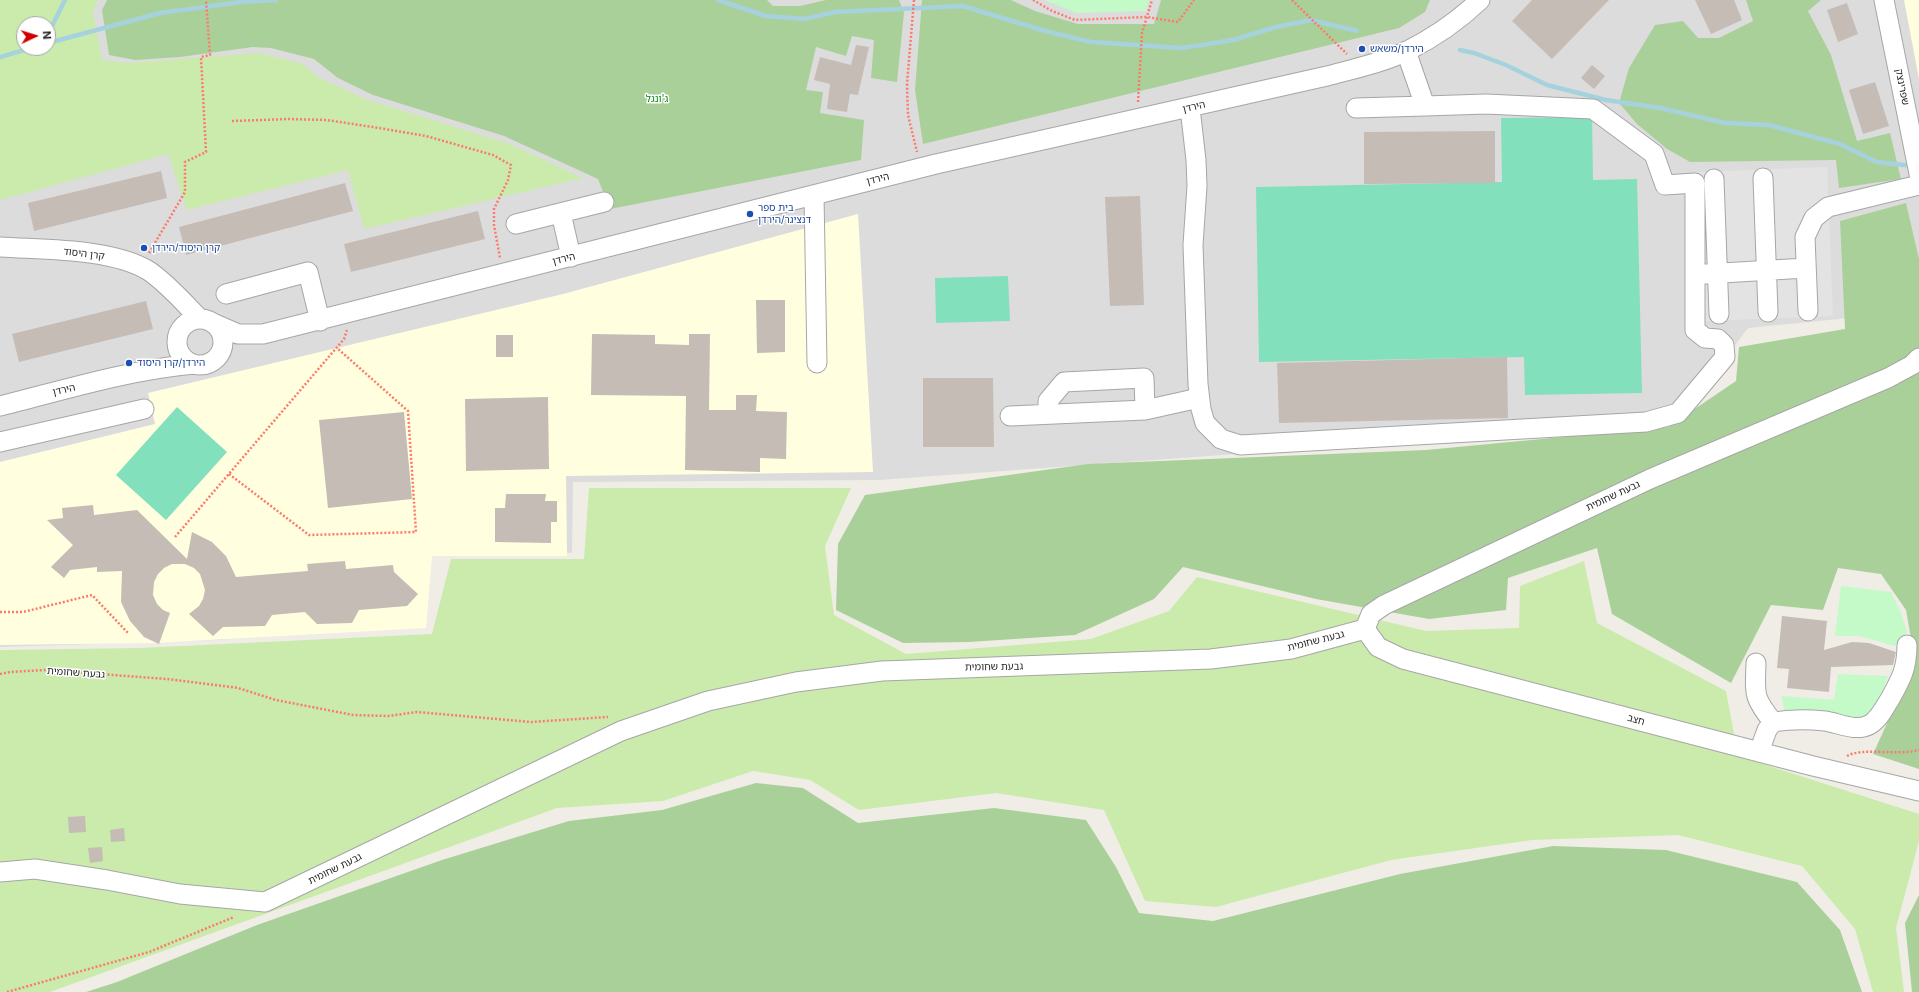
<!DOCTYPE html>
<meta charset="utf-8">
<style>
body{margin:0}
#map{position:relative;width:1919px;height:992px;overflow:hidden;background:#f0ede6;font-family:Inter,sans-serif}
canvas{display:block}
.north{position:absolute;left:16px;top:16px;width:40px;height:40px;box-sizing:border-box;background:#fff;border:1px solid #a5a5a5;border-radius:50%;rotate:86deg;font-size:11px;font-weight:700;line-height:16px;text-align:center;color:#1f1f1f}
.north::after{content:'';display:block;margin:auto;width:14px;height:18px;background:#cf0000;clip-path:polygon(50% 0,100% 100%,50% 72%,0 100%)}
</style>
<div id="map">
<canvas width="1919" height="992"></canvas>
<div class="north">N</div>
</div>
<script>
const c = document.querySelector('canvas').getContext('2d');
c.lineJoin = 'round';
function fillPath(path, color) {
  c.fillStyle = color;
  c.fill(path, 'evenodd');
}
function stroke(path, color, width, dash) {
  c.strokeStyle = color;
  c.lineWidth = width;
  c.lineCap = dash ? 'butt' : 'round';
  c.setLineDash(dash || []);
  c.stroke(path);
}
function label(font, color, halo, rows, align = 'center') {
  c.font = font + ' Inter,"Noto Sans Hebrew",sans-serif';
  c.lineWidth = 3;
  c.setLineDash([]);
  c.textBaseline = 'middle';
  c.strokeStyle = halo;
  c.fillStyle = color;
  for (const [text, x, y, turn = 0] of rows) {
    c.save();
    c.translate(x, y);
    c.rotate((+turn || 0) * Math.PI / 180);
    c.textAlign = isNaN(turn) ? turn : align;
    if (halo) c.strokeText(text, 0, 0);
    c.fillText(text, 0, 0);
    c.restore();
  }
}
const residential = new Path2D(`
 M0 0H1919V311L1748 328 1677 422 879 480 573 482 572 553 430 544 418 624 217 640 0 647ZM24 24H48V48H24Z`);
const education = new Path2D(`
 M1904 0H1919V79Z
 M858 214 873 472 566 476 567 556H432L426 628 154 643 0 645V462L155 424 148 393 563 294Z`);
const grass = new Path2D(`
 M0 0H98L93 12 102 60 129 63 260 53 303 64 318 77 365 99 510 144 583 178 364 229 348 170 187 210 168 154 0 200ZM24 24H48V48H24Z
 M589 488H851L825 546 834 615 906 654 1091 639 1169 611 1197 577 1426 631 1519 628 1520 586 1584 561 1597 623 1726 691 1738 756 1919 814V841L1896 928 1904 992H1873L1855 929 1802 866 1678 835 1532 840 1391 860 1216 907 1145 901 1104 810 996 793 859 810 810 780 753 771 663 801 557 808 50 992H0V650L140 648 432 634 451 559H584Z`);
const forest = new Path2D(`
 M107 0H767L773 6H800L826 0H899L904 13 897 82 871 78 874 40 852 36 846 56 816 47 806 90 823 92 820 113 864 120 861 160 610 209 598 179 504 136 373 95 338 78 314 59 271 48 253 47 180 57 135 60 109 55 102 10Z
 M922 0H1011L1035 11 1078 24H1154L1161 0H1430L1425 12 1399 28 923 144 915 90Z
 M1746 0H1821L1808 11 1831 55 1857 141 1890 133 1901 179 1839 188 1836 160 1690 162 1667 149 1637 124 1619 103 1629 68 1655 25 1683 21 1698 38H1719L1753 21Z
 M1906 203 1919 259V769L1873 754 1915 662 1906 610 1881 574 1838 568 1823 610 1771 605 1731 683 1612 614 1597 548 1508 578 1506 610 1429 619 1316 599 1183 567 1154 599 1075 635 969 642 903 643 836 610 838 544 865 495 1088 464 1426 450 1668 427 1736 381 1739 347 1845 329 1840 221Z
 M756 783 803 788 858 823 994 808 1086 820 1116 867 1139 913 1213 921 1400 874 1553 846 1666 850 1797 882 1840 930 1862 992H86L117 982 257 925 442 860 569 821 662 810Z
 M1919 895V992H1912L1905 923Z`);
const park = new Path2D(`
 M1045 0H1149L1146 11 1076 13Z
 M1841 586 1891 592 1901 613 1907 632 1895 646 1859 636H1835Z
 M1838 674 1888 676 1875 710 1859 719 1810 710H1784L1782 696 1834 700Z`);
const pitch = new Path2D(`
 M1592 117 1593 180 1637 179 1642 393 1525 395 1524 357 1259 362 1256 187 1502 182 1501 118Z
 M1008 276 1010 321 936 323 935 278Z
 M177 407 227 452 166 520 116 475Z`);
const parking = new Path2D(`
 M1827 167 1833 316 1705 321 1699 172Z`);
const stream = new Path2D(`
 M718 0 766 16 804 19 835 12 963 6 1045 31 1091 42 1182 48 1233 40 1276 27 1311 20 1357 31
 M48 34 65 0
 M48 43 160 13 241 2 276 0
 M1460 50 1474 53 1506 65 1547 85 1606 100 1660 108 1725 123 1769 125 1840 144 1877 162 1913 166
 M0 57 31 48`);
const building = new Path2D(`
 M1532 0H1609L1552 59 1512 21Z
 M1695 0H1734L1742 20 1711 34Z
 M1847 3 1858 34 1838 42 1827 10Z
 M856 45 869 47 858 95 850 94 847 112 827 109 830 84 814 80 820 57 851 65Z
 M1592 65 1605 76 1594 89 1581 78Z
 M1875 82 1889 126 1863 134 1849 90Z
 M1495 131V183L1364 184V132Z
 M161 171 167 198 34 231 28 203Z
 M345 183 353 211 186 255 179 227Z
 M1140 196 1144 305 1110 306 1105 197Z
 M478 211 485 239 351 272 344 244Z
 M756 300H785V352L757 353Z
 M146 301 153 329 19 362 12 334Z
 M592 334 655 335V344L689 345V334H710L709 410H736V395H757L756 411 787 412 786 459 760 458V472L685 470 686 396 591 395Z
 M496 335H513V357H496Z
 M1507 357 1508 418 1279 423 1277 363Z
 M923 378H993L994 447H923Z
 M548 397 549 469 466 471 465 399Z
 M404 412 412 499 328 508 319 420Z
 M506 494H546L545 501H557V522H551V543L495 542V508H505Z
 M93 505 94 515 137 510 187 559 192 532 212 542 226 556 236 577 308 571 307 564 345 561 346 569 393 565 394 572 418 594 407 606 359 610 352 623 317 624 305 612 272 615 265 626 223 627 213 636 189 614 199 606 203 599 205 590 200 574 194 568 185 564H172L164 568 158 574 154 582 153 595 157 604 163 610 170 613 159 644 144 637 130 621 121 602 122 571 97 572V567L70 570 64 578 51 567 73 545 47 520 63 518 62 508Z
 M1782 616 1827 621 1824 650 1852 642 1869 643 1896 652 1893 665 1831 667 1829 692 1787 688 1789 669 1777 668Z
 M85 816 86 832 69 833 68 817Z
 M124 828 125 841 111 842 110 830Z
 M102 847 103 861 90 863 88 848Z`);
const path = new Path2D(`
 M914 0 907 84 908 115 917 152
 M1033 0 1052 11 1075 20 1147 17 1178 22 1194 0
 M1292 0 1347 54
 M1138 102 1142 33 1152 0
 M232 121 289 119 327 120 379 128 426 136 493 155 511 165 508 180 494 209V225L500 258
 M149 253 185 192V162L206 152 201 57 210 55 206 0
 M229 474 309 535 416 532 408 411 337 348
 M175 537 344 339 347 330
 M0 612H23L92 595 128 633
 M0 674 10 672 45 670 167 679 238 688 276 700 353 715 388 716 417 712 531 722 608 717
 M1847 756C1863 747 1898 756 1919 750
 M7 992 149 952 234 917`);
const minor = new Path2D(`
 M1884 0 1919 174
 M1190 108 1196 160 1197 186 1193 245 1198 384 1201 409 1205 423 1221 439 1240 445 1646 422 1678 413 1725 357 1724 345 1718 339 1705 338 1695 330V183L1665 185 1654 154 1593 109 1486 104 1425 106 1406 51
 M1356 108 1425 106
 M1763 178 1768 312
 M1714 179 1719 314
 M814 195 817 363
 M561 213 571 257
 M516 224 604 202
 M0 247C43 250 112 248 149 271 168 284 184 303 200 319
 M1705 274 1806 268
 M226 294 308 272 320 321
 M1808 311 1805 237 1814 218 1828 207 1919 185
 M177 342a23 23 0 1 1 46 0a23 23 0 1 1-46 0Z
 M215 324 238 334H263L936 164 1327 76C1353 69 1382 63 1407 51 1433 38 1459 20 1480 0
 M0 406C64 390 128 370 194 364
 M1048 414V401L1064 382 1144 378 1145 410
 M1010 416 1145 410 1199 398
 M0 442 144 409
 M1365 629 1371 614 1384 605 1650 479 1888 378 1912 365 1919 358
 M1365 629 1378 647 1403 659 1813 766 1919 791
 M1756 663C1755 695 1753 697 1773 722
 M1759 752 1767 730 1773 722C1790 719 1807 719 1825 721 1839 723 1855 732 1869 725 1879 720 1884 708 1890 699 1901 679 1907 669 1907 645
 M0 872 35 869 107 880 180 894 265 902 621 731 708 701 796 682 882 671 1211 659 1291 649 1365 629`);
const markers = [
 [1362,49,4,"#1a4fb4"],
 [750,214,4,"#1a4fb4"],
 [144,248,4,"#1a4fb4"],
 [129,363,4,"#1a4fb4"]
];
const transitNames = [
 ["הירדן/משאש",1370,49],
 ["בית ספר",758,208],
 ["דנציגר/הירדן",758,220],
 ["קרן היסוד/הירדן",152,248],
 ["הירדן/קרן היסוד",137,363]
];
const streetNames = [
 ["שפרינצק",1902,87,79],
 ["הירדן",1194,107,-13],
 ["הירדן",878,179,-14],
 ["קרן היסוד",84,254,7],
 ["הירדן",564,259,-14],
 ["הירדן",64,390,-13],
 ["גבעת שחומית",1613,496,-25],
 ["גבעת שחומית",1316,641,-14],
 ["גבעת שחומית",994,667,-1],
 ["גבעת שחומית",76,673,4],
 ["חצב",1636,720,15],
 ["גבעת שחומית",335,869,-26]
];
const parkNames = [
 ["ג'ונגל",657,99]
];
fillPath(residential, '#dddcdc');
fillPath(education, '#ffffe0');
fillPath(grass, '#caebab');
fillPath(forest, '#aad09a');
fillPath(park, '#c3fac7');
fillPath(pitch, '#83e0bc');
fillPath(parking, '#e3e3e3');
stroke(stream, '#a6d2de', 4.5);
fillPath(building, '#c5bcb5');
stroke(minor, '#a6a6a6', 21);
stroke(path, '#fc7a6b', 2.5, [2, 2]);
stroke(minor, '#fff', 19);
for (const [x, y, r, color] of markers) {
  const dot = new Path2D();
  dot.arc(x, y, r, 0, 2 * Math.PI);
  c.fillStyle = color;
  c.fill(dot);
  stroke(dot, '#fff', 1.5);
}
label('10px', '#164399', '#fff', transitNames, 'left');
label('10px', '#1f1f1f', '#fff', streetNames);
label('10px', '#0a8114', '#fff', parkNames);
</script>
